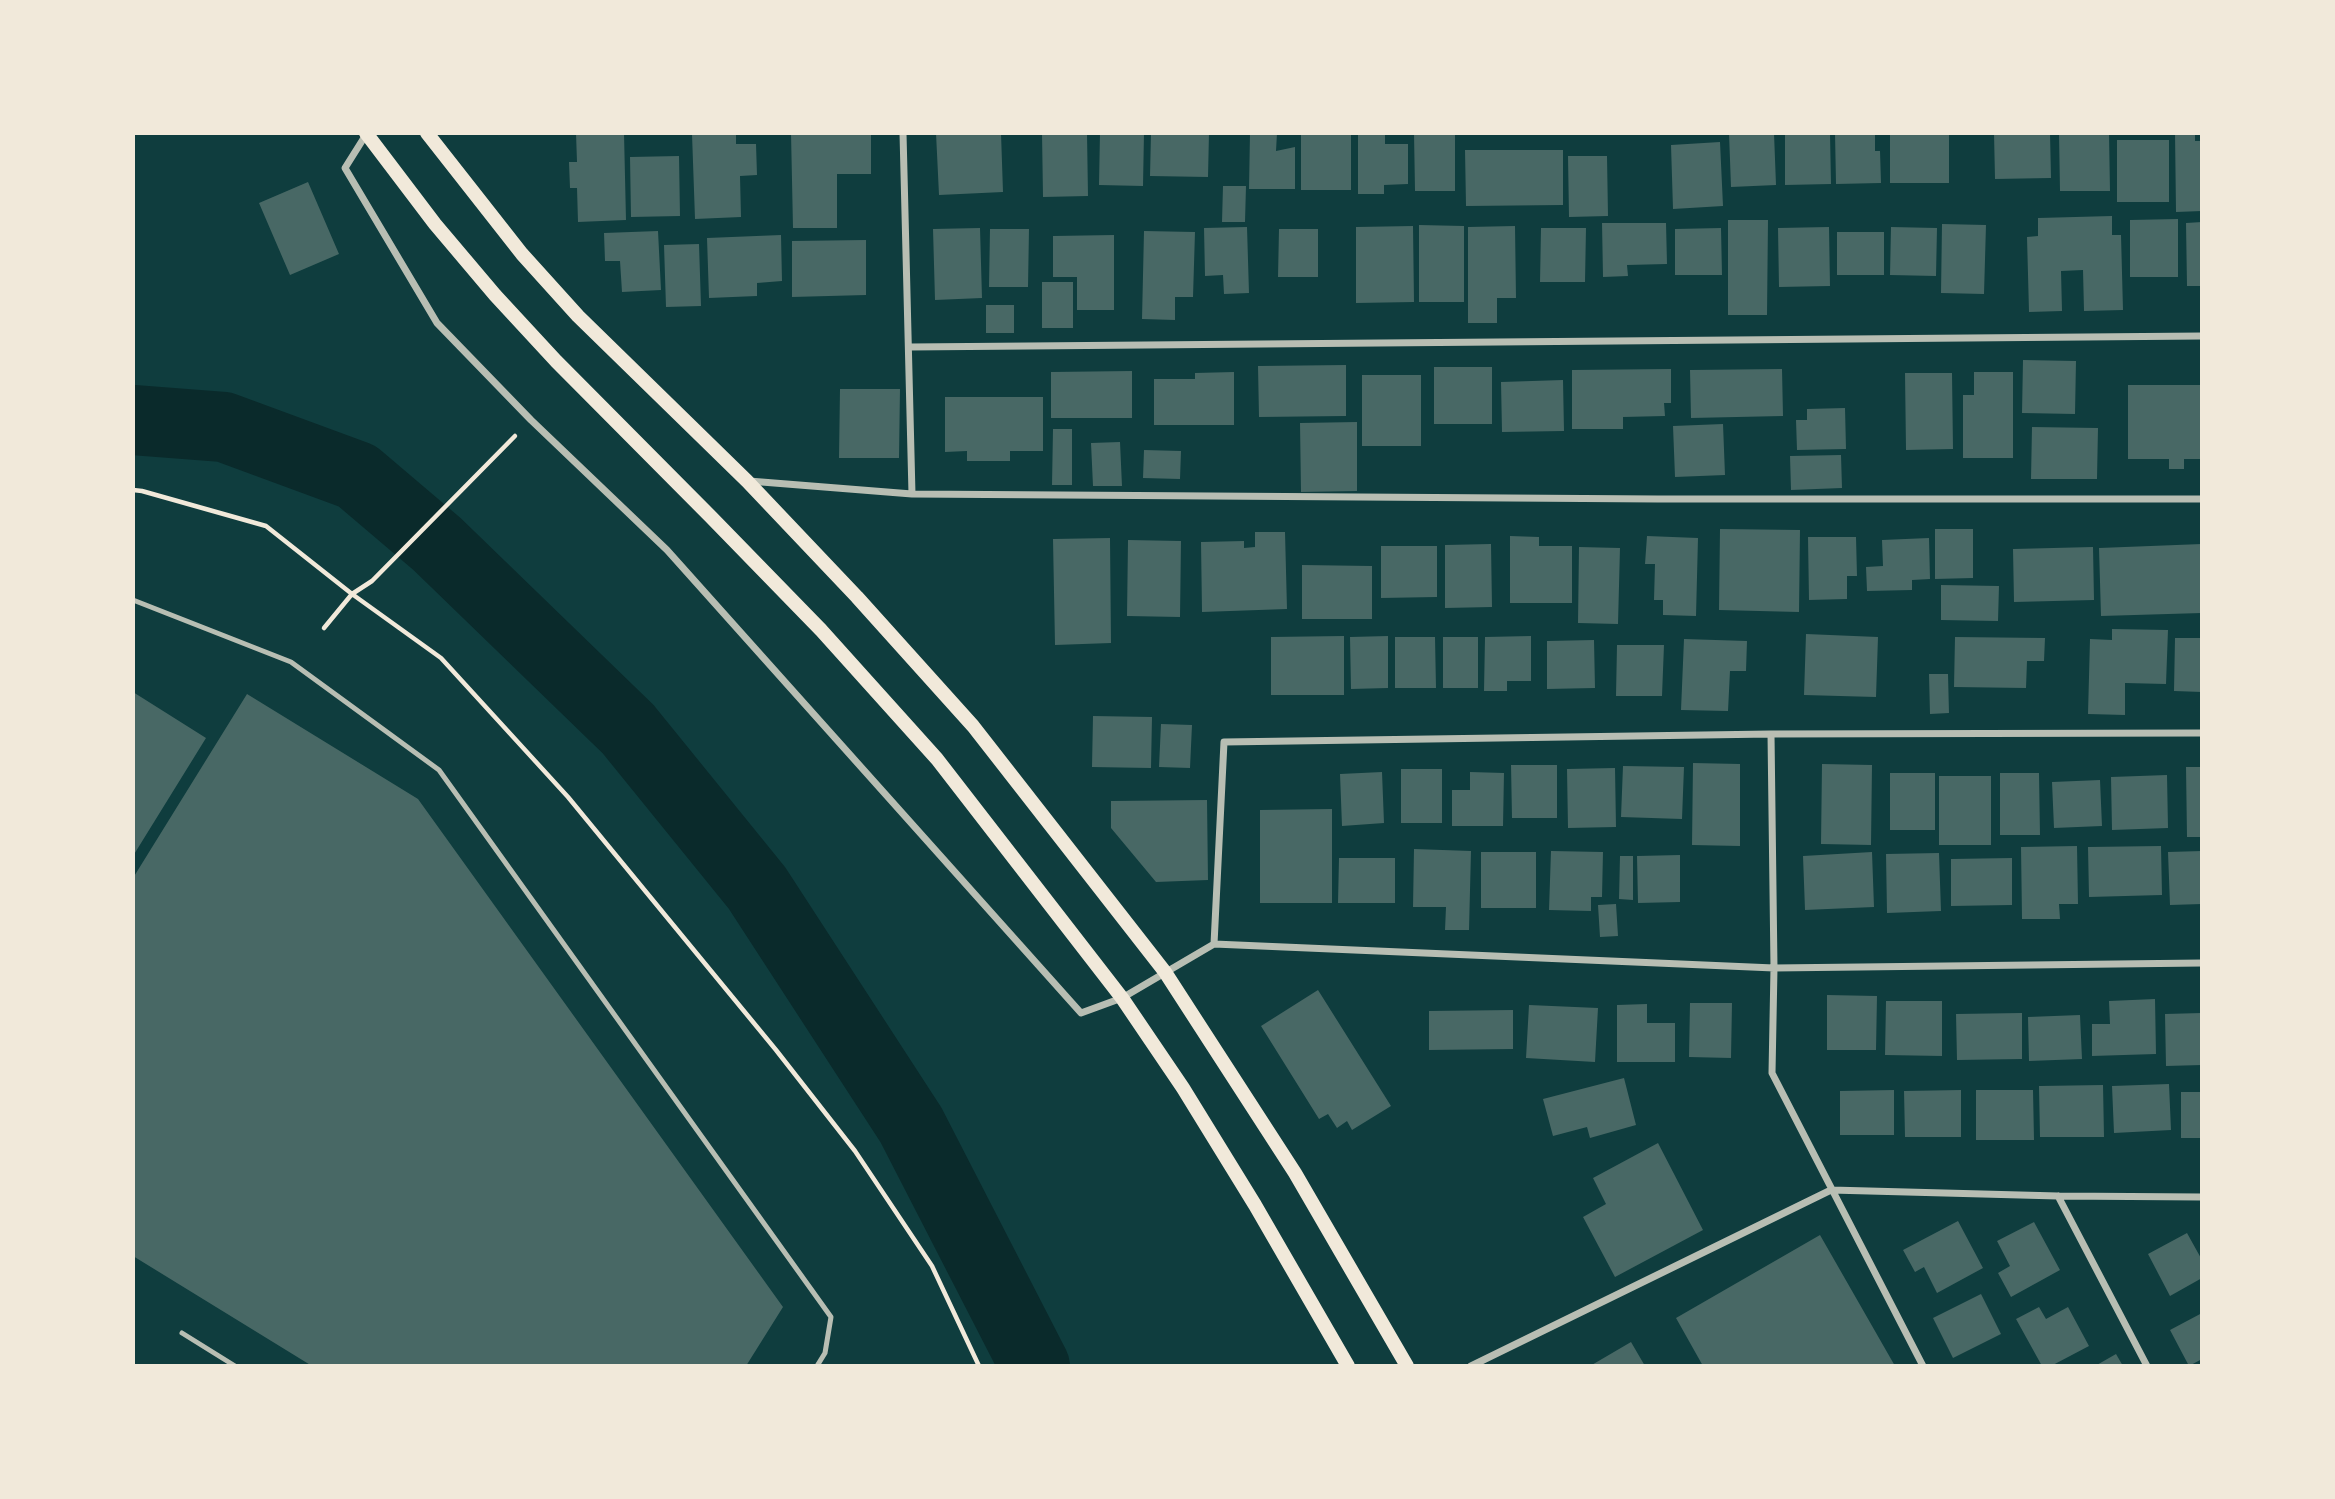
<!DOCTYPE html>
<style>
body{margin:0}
#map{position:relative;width:2335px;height:1499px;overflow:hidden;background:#0f3d3e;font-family:"Asap Condensed",sans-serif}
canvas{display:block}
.frame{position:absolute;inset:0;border:135px solid #f1e9da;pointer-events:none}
</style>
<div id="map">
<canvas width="2335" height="1499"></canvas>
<div class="frame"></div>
</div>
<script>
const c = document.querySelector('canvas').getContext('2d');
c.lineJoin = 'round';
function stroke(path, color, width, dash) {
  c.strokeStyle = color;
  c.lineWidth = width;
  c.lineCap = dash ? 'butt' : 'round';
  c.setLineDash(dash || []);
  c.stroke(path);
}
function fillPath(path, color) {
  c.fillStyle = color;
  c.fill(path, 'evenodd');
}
const river = new Path2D(`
 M133 420 224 427 357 476 437 544 628 729 757 888 911 1125 1035 1366`);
const building = new Path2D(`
 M576 133H624L626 220 578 222 577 188H570L569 162H577Z
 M729 133H736V144H756L757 175 740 176 741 217 695 219 692 134Z
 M791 133H871V174H837V228H793Z
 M936 133H1001L1003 192 939 195Z
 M1042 133H1087L1088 196 1043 197Z
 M1100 133H1144L1143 186 1099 185Z
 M1151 133H1209L1208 177 1150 176Z
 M1250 133H1277L1276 151 1295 147V189H1249Z
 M1301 133H1351V190H1301Z
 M1358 133H1385V144H1408V184L1384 185V194H1358Z
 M1414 133H1455V191H1415Z
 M1729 133H1774L1776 185 1731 187Z
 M1785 133H1830L1831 184 1785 185Z
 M1835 133H1875V151H1880L1881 183 1836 184Z
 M1890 133H1949V183H1890Z
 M1994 133H2050L2051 178 1995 179Z
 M2059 133H2109L2110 191H2060Z
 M2175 133H2195V141H2202V211L2176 212Z
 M2117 140H2169V202H2117Z
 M1720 142 1723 206 1673 209 1671 145Z
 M1465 150H1563V205L1466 206Z
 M679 156 680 216 631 217 630 157Z
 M1568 156H1607L1608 216 1569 217Z
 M308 182 339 254 290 275 259 203Z
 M1223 186H1246L1245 222H1222Z
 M2112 216V235H2121L2123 310 2084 311 2083 270 2061 271 2062 311 2029 312 2027 237 2038 236V218Z
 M2178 219V277H2130V220Z
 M1728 220H1768L1767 315H1728Z
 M2202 222V286H2187L2186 223Z
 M1602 223H1666L1667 264 1627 265 1628 276 1603 277Z
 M1942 224 1986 225 1984 294 1941 293Z
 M1419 225 1464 226V302H1419Z
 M1413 226 1414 302 1356 303V227Z
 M1515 226 1516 298H1497V323H1468V227Z
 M1247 227 1249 293 1224 294 1223 275 1205 276 1204 228Z
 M1829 227 1830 286 1779 287 1778 228Z
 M1891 227 1937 228 1936 276 1890 275Z
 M980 228 982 298 935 300 933 229Z
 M1541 228H1586L1585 282H1540Z
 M1721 228 1722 275H1675V229Z
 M990 229H1029L1028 287H989Z
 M1279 229H1318V277H1278Z
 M658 231 661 290 622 292 620 261H605L604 233Z
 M1144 231 1195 232 1193 297H1175V320L1142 319Z
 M1837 232H1884V275H1837Z
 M781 235 782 281 757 283V296L709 298 707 238Z
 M1114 235V310H1077V277H1053V236Z
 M866 240V295L792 297V241Z
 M699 244 701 306 666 307 664 245Z
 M1042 282H1073V328H1042Z
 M986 305H1014V333H986Z
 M2023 360 2076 361 2075 414 2022 413Z
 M1346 365V416L1259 417 1258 366Z
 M1434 367H1492V424H1434Z
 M1671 369V403H1664L1665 416 1623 417V429H1572V370Z
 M1782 369 1783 416 1691 418 1690 370Z
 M1132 371V418H1051V372Z
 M1234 372V425H1154V379H1195V373Z
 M1974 372H2013V458H1963V395H1974Z
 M1905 373H1952L1953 449 1906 450Z
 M1362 375H1421V446H1362Z
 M1563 380 1564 431 1502 432 1501 382Z
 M2128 385H2202V459H2184V469H2169V459H2128Z
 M840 389H900L899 458H839Z
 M945 397H1043V451H1010V461H967V451L945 452Z
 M1845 408 1846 449 1797 450 1796 420H1807V409Z
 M1357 422V491L1301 492 1300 423Z
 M1723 424 1725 475 1675 477 1673 426Z
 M2032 427 2098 428 2097 479H2031Z
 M1053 429H1072V485H1052Z
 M1120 442 1122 486H1093L1091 443Z
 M1144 450 1181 451 1180 479 1143 478Z
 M1841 455 1842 488 1791 490 1790 456Z
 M1720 529 1800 530 1799 612 1719 610Z
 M1935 529H1973V578L1935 579Z
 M1255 532H1285L1287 609 1202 612 1201 542 1244 541V548L1255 547Z
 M1510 536 1539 537V546H1572V603H1510Z
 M1647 536 1698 538 1696 616 1663 615V600H1654L1655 564H1645Z
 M1808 537H1856L1857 576H1847V599L1809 600Z
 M1110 538 1111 643 1055 645 1053 539Z
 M1929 538 1930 579 1912 580V590L1867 591 1866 567 1883 566 1882 540Z
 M1128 540 1181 541 1180 617 1127 616Z
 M1491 544 1492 607 1445 608V545Z
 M2202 544V613L2101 616 2099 548Z
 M1381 546H1437V597L1381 598Z
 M1579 547 1620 548 1618 624 1578 623Z
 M2093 547 2094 600 2014 602 2013 549Z
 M1302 565 1372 566V619H1302Z
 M1941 585 1999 586 1998 621 1941 620Z
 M2112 629 2168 630 2166 684 2125 683V715L2088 714 2090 639 2112 640Z
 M1806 634 1878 637 1876 697 1804 695Z
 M1344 636V695H1271V637Z
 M1388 636V688L1351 689 1350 637Z
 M1531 636V681H1507V691H1484L1485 637Z
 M1395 637H1435L1436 688H1395Z
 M1443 637H1478V688H1443Z
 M1955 637 2045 638 2044 661H2027L2026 688 1954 687Z
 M2175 638H2202V692L2174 691Z
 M1684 639 1747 641 1746 671H1730L1728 711 1681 710Z
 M1594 640 1595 688 1547 689V641Z
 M1617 645H1664L1662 696H1616Z
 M1929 674H1948L1949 713 1930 714Z
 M133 692 206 738 133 856Z
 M247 694 418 799 783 1307 746 1366H312L133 1256V878Z
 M1093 716 1152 717 1151 768 1092 767Z
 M1161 724 1192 725 1190 768 1159 767Z
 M1693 763 1740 764V846L1692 845Z
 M1822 764 1872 765 1871 845 1821 844Z
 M1511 765H1557V818H1512Z
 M1623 766 1684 767 1682 819 1621 817Z
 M2186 767H2202V837H2187Z
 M1615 768 1616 827 1568 828 1567 769Z
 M1401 769H1442V823H1401Z
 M1382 772 1384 823 1342 826 1340 774Z
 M1470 772 1504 773 1503 826H1452V790H1470Z
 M1890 773H1935V830H1890Z
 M2000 773H2039L2040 835H2000Z
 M2167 775 2168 828 2112 830 2111 777Z
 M1939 776H1991V845H1939Z
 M2100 780 2102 826 2054 828 2052 782Z
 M1207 800 1208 880 1156 882 1111 828V801Z
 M1332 809V903H1260V810Z
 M2077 846 2078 904H2059L2060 919H2022L2021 847Z
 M2161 846 2162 895 2089 897 2088 847Z
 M1414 849 1471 851 1469 930H1445L1446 907H1413Z
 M1551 851 1603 852 1602 897H1591V911L1549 910Z
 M2202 851V904L2170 905 2168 852Z
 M1481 852H1536V908H1481Z
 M1872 852 1874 907 1805 910 1803 856Z
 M1939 853 1941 911 1887 913 1886 854Z
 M1680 855V902L1638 903 1637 856Z
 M1620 856H1633V900L1619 899Z
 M1339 858H1395V903H1338Z
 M2012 858V905L1951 906V859Z
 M1616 904 1618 936 1600 937 1598 905Z
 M1318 990 1391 1106 1352 1130 1347 1121 1337 1128 1328 1114 1319 1119 1261 1026Z
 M1827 995 1877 996 1876 1050H1827Z
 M2155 999 2156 1054 2092 1056V1024H2110L2109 1001Z
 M1886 1001H1942V1056L1885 1055Z
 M1690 1003H1732L1731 1058 1689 1057Z
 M1647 1004V1023H1675V1062H1617V1005Z
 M1529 1005 1598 1008 1595 1062 1526 1058Z
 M1513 1010V1049L1429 1050V1011Z
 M2022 1013V1059L1957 1060 1956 1014Z
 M2202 1013V1065L2166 1066 2165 1014Z
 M2080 1015 2082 1059 2029 1061 2028 1017Z
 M1624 1078 1636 1125 1590 1138 1587 1127 1553 1136 1543 1099Z
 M2169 1084 2171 1130 2114 1133 2112 1086Z
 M2103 1085 2104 1137H2040L2039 1086Z
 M1894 1090V1135H1840V1091Z
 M1961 1090V1137H1905L1904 1091Z
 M1976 1090H2033L2034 1140H1976Z
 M2181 1092H2202V1138H2181Z
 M1658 1143 1703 1230 1615 1277 1583 1217 1606 1204 1593 1178Z
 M1958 1221 1983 1268 1937 1293 1924 1267 1915 1272 1903 1250Z
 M2034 1222 2060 1270 2011 1297 1998 1273 2010 1266 1997 1241Z
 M2187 1233 2202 1260V1278L2170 1296 2148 1254Z
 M1820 1235 1895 1366H1703L1676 1318Z
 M1981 1294 2001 1334 1953 1358 1933 1318Z
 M2039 1307 2046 1319 2068 1307 2089 1346 2051 1366H2042L2016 1319Z
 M2202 1313V1359L2189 1366 2170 1330Z
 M1631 1342 1645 1366H1590Z
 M2116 1354 2123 1366H2095Z`);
const path = new Path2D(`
 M133 490 142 491 266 526 352 594 441 658 568 797 776 1050 855 1151 932 1266 979 1366
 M324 628 352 594 372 581 515 436`);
const service = new Path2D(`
 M133 600 291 662 439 770 831 1317 825 1353 817 1366
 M182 1333 235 1366`);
const minor = new Path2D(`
 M367 133 345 168 437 323 531 420 667 550 1081 1013 1122 998 1214 944 1774 968 2202 963
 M903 133 912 494 1658 499H2202
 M910 347 2202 336
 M749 481 912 494
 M1771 734 1774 968 1772 1073 1923 1366
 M1214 944 1224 742 1771 734 2202 733
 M2058 1196 2147 1366
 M1471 1366 1831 1190 2058 1196 2202 1197`);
const secondary = new Path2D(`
 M366 133 435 224 495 295 556 361 711 517 821 630 937 759 1122 998 1183 1088 1255 1205 1348 1366
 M427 133 522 254 578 316 747 481 857 597 973 726 1165 972 1295 1173 1407 1366`);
stroke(river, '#0a2a2b', 70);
fillPath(building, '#486865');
stroke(path, '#f1e9da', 4.5);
stroke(service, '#b8beb3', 5);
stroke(minor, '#b8beb3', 7);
stroke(secondary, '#f1e9da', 14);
</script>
